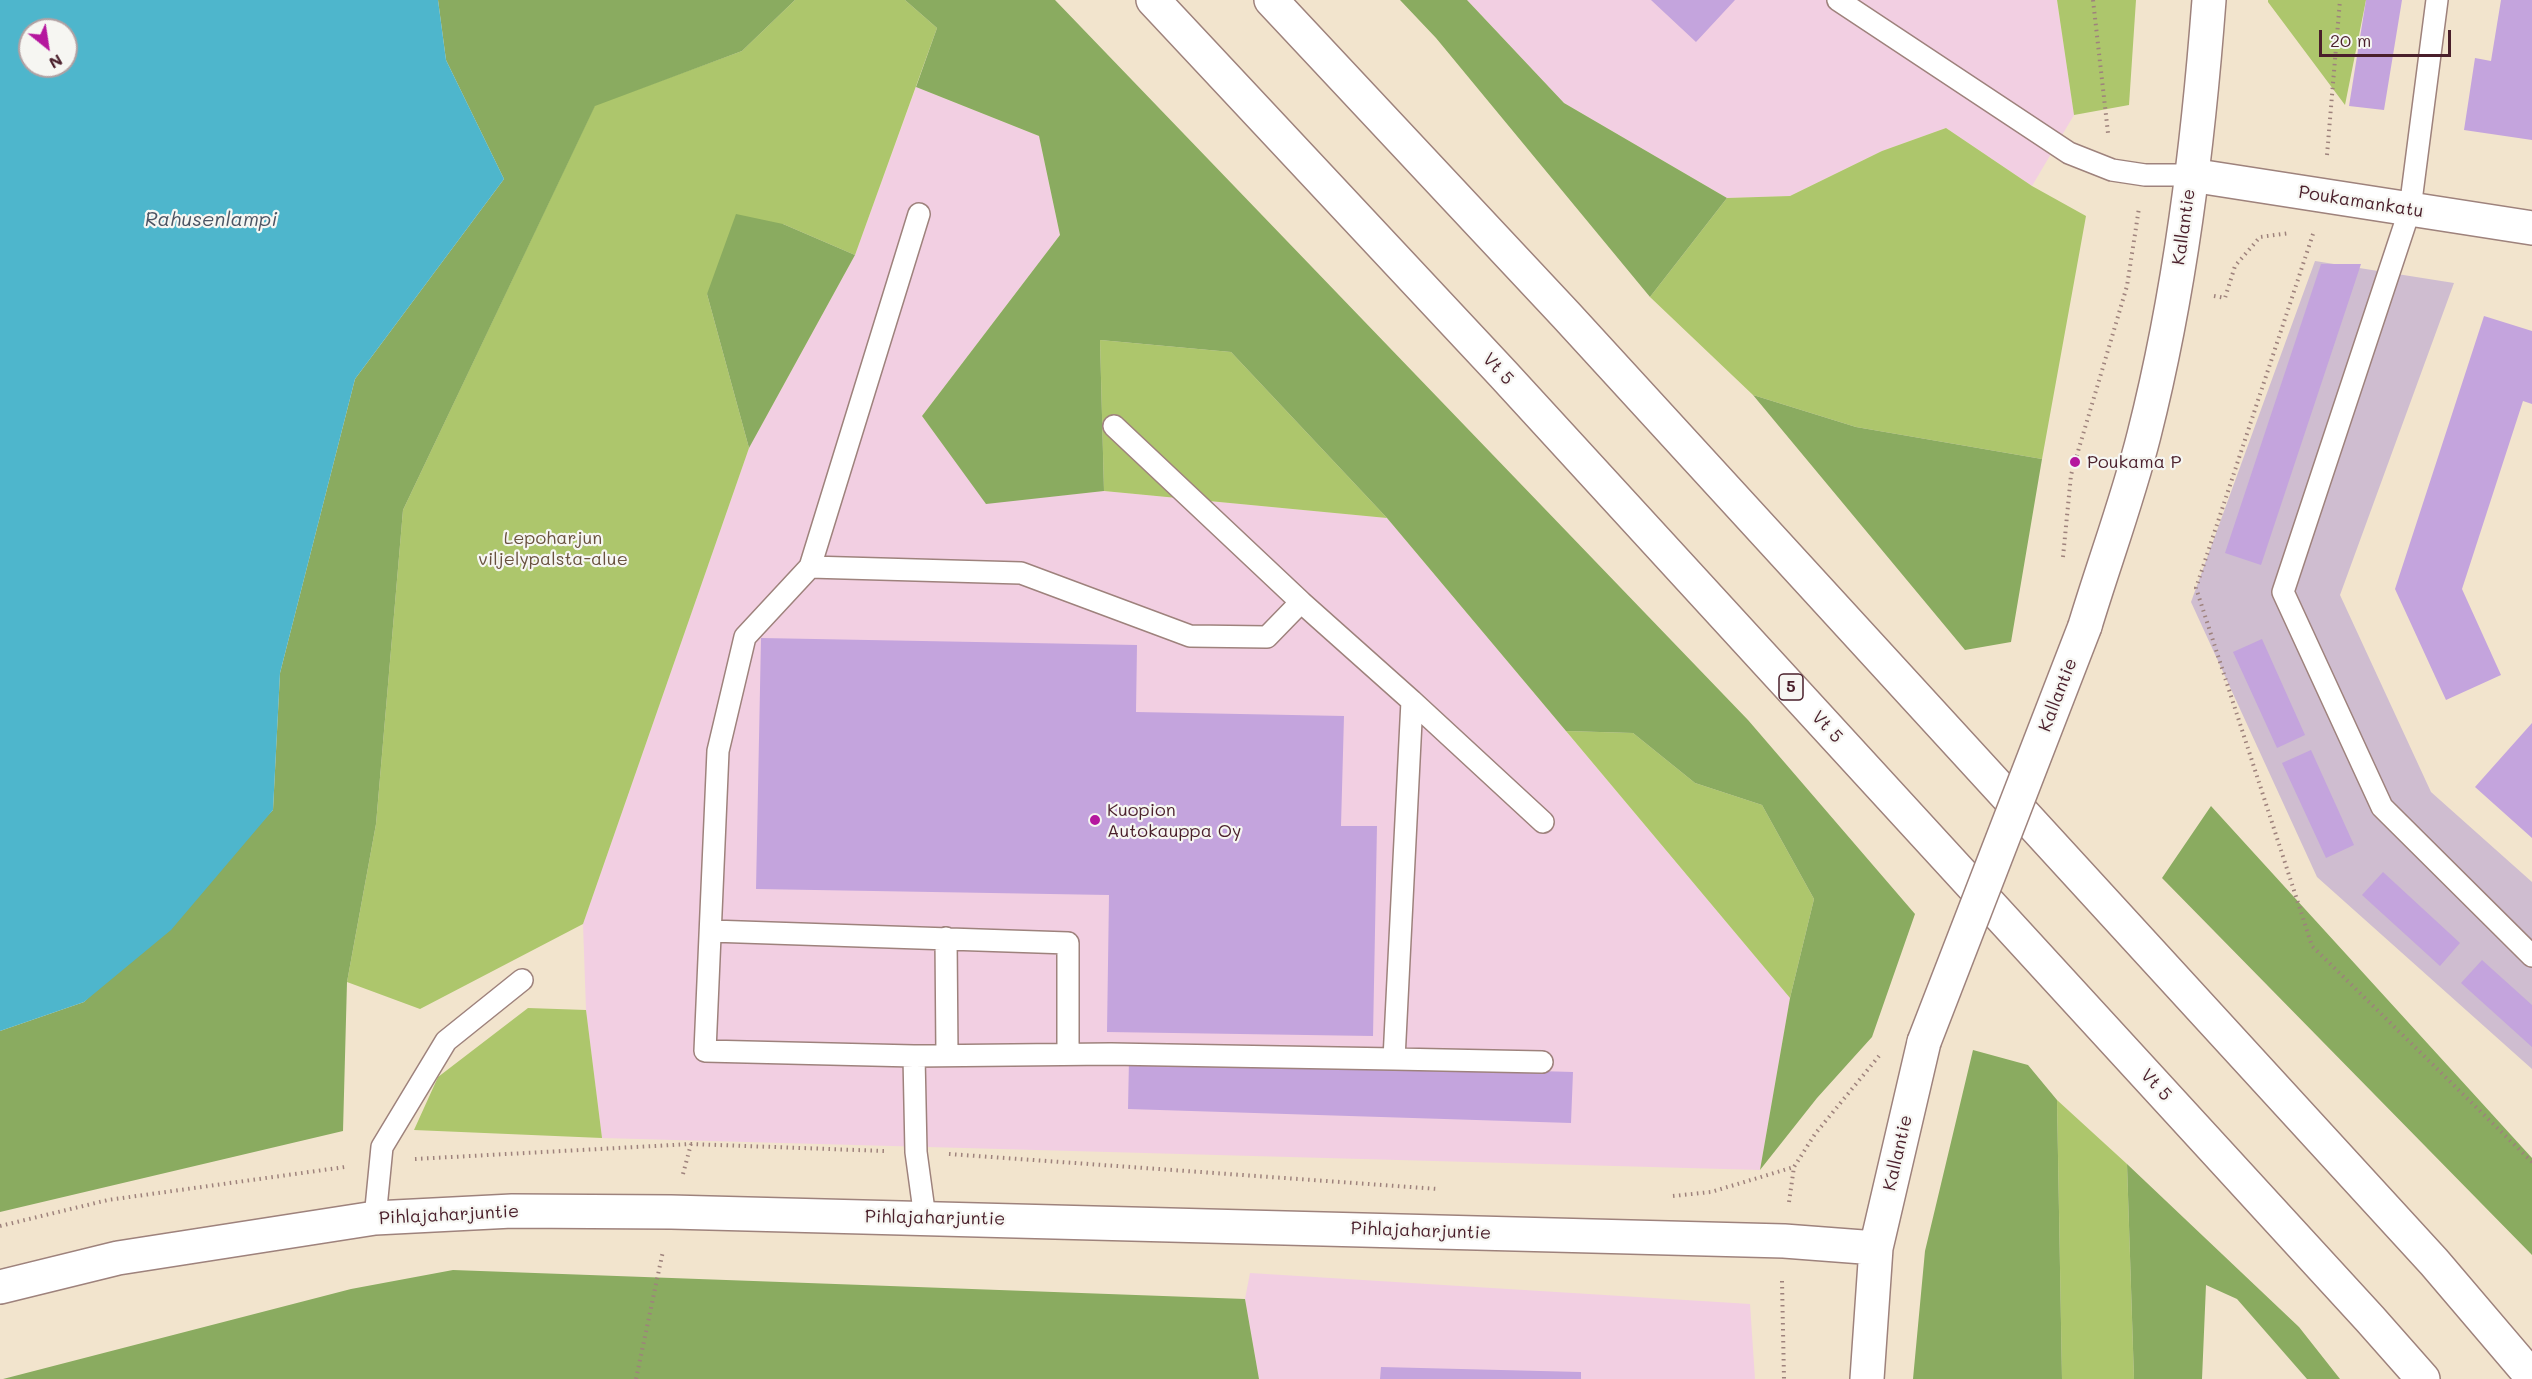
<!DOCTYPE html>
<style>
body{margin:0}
#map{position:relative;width:2532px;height:1379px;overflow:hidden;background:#f2e4cd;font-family:Mali,sans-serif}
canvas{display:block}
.north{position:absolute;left:18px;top:18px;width:60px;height:60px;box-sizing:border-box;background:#f6f6f2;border:2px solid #b1a0a2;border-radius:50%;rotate:150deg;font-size:16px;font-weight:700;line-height:24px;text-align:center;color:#4a1f2b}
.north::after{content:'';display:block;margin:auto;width:21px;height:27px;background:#b5179e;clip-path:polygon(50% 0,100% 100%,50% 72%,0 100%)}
.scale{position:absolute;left:2319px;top:30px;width:132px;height:27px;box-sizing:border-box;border:3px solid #4a1f2b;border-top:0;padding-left:8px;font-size:18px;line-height:21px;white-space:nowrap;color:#4a1f2b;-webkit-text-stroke:4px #f6f6f2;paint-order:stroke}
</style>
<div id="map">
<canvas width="2532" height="1379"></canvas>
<div class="north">N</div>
<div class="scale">20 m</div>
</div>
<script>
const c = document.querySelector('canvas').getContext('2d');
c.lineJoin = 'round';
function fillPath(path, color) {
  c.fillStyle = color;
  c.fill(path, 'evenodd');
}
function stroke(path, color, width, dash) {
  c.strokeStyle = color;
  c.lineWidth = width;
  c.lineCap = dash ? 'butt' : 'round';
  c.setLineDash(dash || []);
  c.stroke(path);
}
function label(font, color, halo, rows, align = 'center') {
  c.font = font + ' Mali,sans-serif';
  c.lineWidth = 4.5;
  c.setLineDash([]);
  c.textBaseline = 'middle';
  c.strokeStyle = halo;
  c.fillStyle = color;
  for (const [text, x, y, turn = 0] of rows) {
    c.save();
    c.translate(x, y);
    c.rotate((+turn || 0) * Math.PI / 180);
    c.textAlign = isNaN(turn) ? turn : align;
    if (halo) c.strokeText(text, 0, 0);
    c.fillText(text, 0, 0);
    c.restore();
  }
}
const built = new Path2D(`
 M1467 0H2057L2074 115 2032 186 1946 128 1882 151 1790 196 1727 198 1564 103Z
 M916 87 1039 136 1060 235 922 416 986 503 1104 491 1387 518 1790 998 1760 1170 602 1138 586 1010 583 924 749 448 855 255Z
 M1250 1273 1750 1304 1755 1379H1259L1245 1299Z`);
const industrial = new Path2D(`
 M2315 261 2454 283 2340 595 2431 792 2532 882V1069L2317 877 2191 602Z`);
const green = new Path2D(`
 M795 0H905L937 28 855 255 783 224 707 294 749 448 583 924 420 1009 347 982 376 824 403 510 595 105 742 51Z
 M2057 0H2136L2129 105 2074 115Z
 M2268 0H2366L2345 105 2268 2Z
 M1946 128 2032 186 2086 216 2042 459 1856 427 1753 395 1650 297 1727 198 1790 196 1882 151Z
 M1100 340 1231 352 1387 518 1104 491Z
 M1566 731 1633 733 1695 783 1762 805 1814 899 1790 998Z
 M528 1008 586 1010 602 1138 414 1130 438 1077Z
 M2057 1100 2127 1164 2134 1379H2062Z`);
const forest = new Path2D(`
 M438 0H795L742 51 595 106 403 510 376 824 347 982 343 1131 0 1212V1031L84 1002 273 810 280 673 355 379 504 179 446 60Z
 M905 0H1055L1748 720 1915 914 1872 1037 1817 1098 1760 1170 1790 998 1814 899 1762 805 1695 783 1633 733 1566 731 1387 518 1231 352 1100 340 1104 491 986 504 922 416 1060 235 1039 136 916 87 937 28Z
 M1400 0H1467L1564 103 1727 198 1650 297 1436 38Z
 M736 214 783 224 855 255 749 448 707 294Z
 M1753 395 1856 427 2042 459 2011 642 1965 650Z
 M2211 806 2532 1158V1255L2162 878Z
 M1973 1050 2028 1065 2057 1100 2062 1379H1913L1925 1251Z
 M2127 1164 2299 1327 2340 1379H2307L2237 1299 2206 1285 2202 1379H2134Z
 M453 1270 1245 1299 1259 1379H3L351 1289Z`);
const water = new Path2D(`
 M0 0H438L446 60 504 179 355 379 280 673 273 810 171 930 84 1002 0 1031ZM30 30H66V66H30Z`);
const building = new Path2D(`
 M1651 0H1735L1696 42Z
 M2366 0H2402L2384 110 2349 106Z
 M2501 0H2532V140L2464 130 2475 58 2491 61Z
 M2321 264H2361L2261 565 2225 553Z
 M2484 316 2532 331V404L2523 401 2462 589 2501 675 2446 700 2395 589Z
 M761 638 1137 645 1136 712 1344 716 1341 826H1377L1373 1036 1107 1032 1109 895 756 889Z
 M2262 639 2305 735 2277 748 2233 652Z
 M2532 723V838L2475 787Z
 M2311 750 2354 845 2326 858 2282 763Z
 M2383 872 2460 943 2440 966 2362 895Z
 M2482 960 2532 1005V1047L2461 983Z
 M1129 1059 1573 1072 1571 1123 1128 1109Z
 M1381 1367 1581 1372V1379H1380Z`);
const path = new Path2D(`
 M2093 0 2108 133
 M2327 155 2340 0
 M2313 234 2196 588 2312 946 2532 1162
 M2214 296 2225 298 2235 266 2260 237 2290 233
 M2063 557 2071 475 2127 286 2139 208
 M949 1154 1438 1189
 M415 1159 691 1144 884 1151
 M683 1174 691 1144
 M1673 1196 1711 1192 1794 1167
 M1789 1202 1794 1167 1815 1134 1879 1056
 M0 1226 108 1200 345 1167
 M1782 1281 1784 1379
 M636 1379 663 1251`);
const lane = new Path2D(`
 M1838 0 2069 153 2112 170 2145 175H2191
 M2437 0 2410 209 2283 592 2382 807 2532 956
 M1114 426 1301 602
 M810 567 919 214
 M1412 701 1543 822
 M711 931 1068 943V1054
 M946 938 947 1055
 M914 1056 1111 1054 1394 1059 1412 701 1301 602 1267 637 1190 636 1021 573 810 567 745 637 718 751 705 1051 914 1056 916 1152 925 1218
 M1394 1059 1542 1062
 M375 1218 382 1147 446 1041 522 980`);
const street = new Path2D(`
 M2191 175 2532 228`);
const secondary = new Path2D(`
 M2085 626C2104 563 2128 499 2144 435 2180 293 2198 146 2209 0
 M0 1287 118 1258 375 1218 512 1211 671 1212 1784 1241 1876 1248
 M1867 1379 1876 1248 1924 1042`);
const highway = new Path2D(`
 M1153 0 1503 374 2370 1319 2423 1379
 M1271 0 1566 315 2434 1262 2532 1377`);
const secondaryBridge = new Path2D(`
 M1924 1042 2085 626`);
const markers = [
 [2075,462,6,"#b5179e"],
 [1095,820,6,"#b5179e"]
];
const shields = [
 [1791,687,24]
];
const shieldNames = [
 ["5",1791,687]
];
const streetNames = [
 ["Poukamankatu",2361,202,9],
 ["Kallantie",2184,227,-82],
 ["Vt 5",1498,369,47],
 ["Kallantie",2058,695,-69],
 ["Vt 5",1827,727,47],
 ["Vt 5",2156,1085,47],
 ["Kallantie",1898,1153,-77],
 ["Pihlajaharjuntie",449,1215,-3],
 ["Pihlajaharjuntie",935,1218,1],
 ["Pihlajaharjuntie",1421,1231,2]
];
const poiNames = [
 ["Poukama P",2087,462],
 ["Kuopion",1107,810],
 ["Autokauppa Oy",1107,831]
];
const parkNames = [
 ["Lepoharjun",553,538],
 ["viljelypalsta-alue",553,559]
];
const waterNames = [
 ["Rahusenlampi",211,220]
];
fillPath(built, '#f2cfe2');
fillPath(industrial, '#cfbdd0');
fillPath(green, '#adc66c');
fillPath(forest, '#8aab60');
fillPath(water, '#4eb6cc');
fillPath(building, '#c4a4dd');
stroke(lane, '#9e827c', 24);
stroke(street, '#9e827c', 36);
stroke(secondary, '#9e827c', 36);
stroke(highway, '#9e827c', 36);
stroke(path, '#9e827c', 4, [1.5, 4.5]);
stroke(lane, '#fff', 21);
stroke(street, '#fff', 33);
stroke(secondary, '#fff', 33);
stroke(highway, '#fff', 33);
stroke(secondaryBridge, '#9e827c', 36, []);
stroke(secondaryBridge, '#fff', 33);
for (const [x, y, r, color] of markers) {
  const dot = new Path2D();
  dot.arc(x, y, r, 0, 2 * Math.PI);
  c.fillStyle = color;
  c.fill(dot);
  stroke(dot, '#f6f6f2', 2);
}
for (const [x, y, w] of shields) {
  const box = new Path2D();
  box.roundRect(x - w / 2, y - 13, w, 26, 4.5);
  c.fillStyle = '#f6f6f2';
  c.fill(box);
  stroke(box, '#4a1f2b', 1.5);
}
label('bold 16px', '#4a1f2b', null, shieldNames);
label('18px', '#4a1f2b', '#f6f6f2', streetNames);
label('18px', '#4a1f2b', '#f6f6f2', poiNames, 'left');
label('18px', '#68513e', '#f6f6f2', parkNames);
label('italic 20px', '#4b5463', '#f6f6f2', waterNames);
</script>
